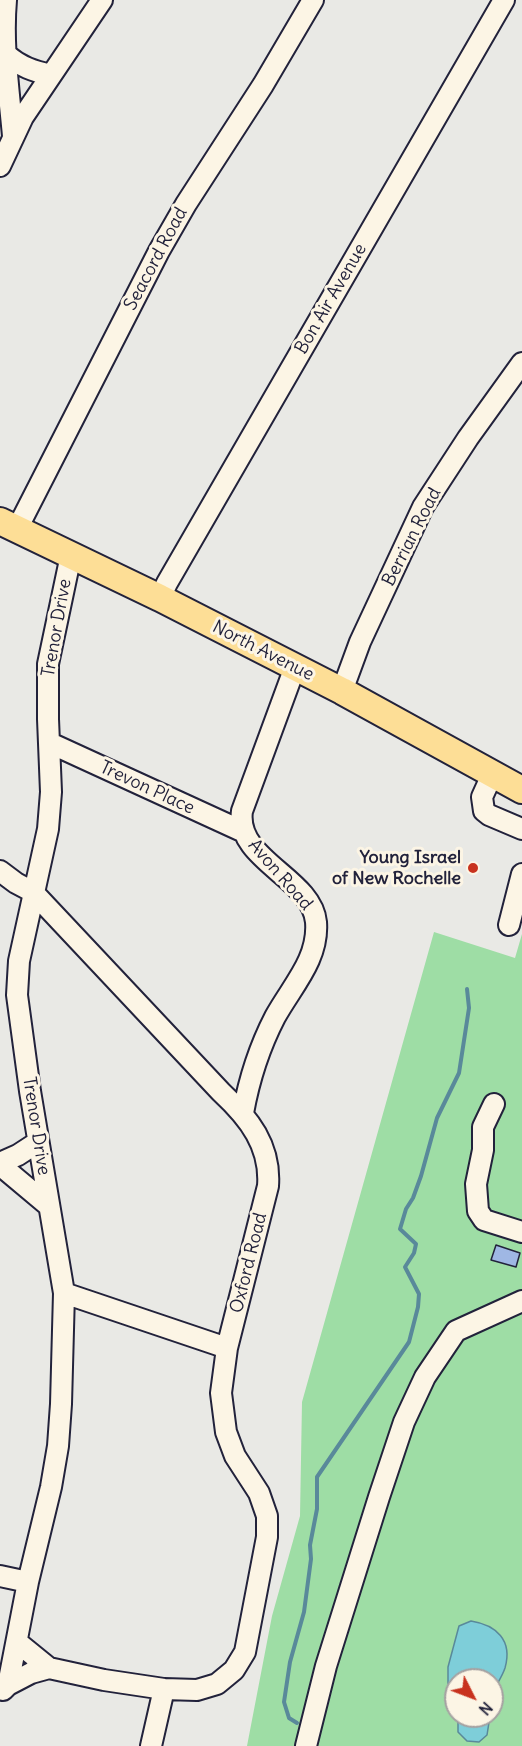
<!DOCTYPE html>
<style>
body{margin:0}
#map{position:relative;width:522px;height:1746px;overflow:hidden;background:#e9e9e5;font-family:Delius,sans-serif}
canvas{display:block}
.north{position:absolute;left:444px;top:1668px;width:60px;height:60px;box-sizing:border-box;background:#fcf5e5;border:2px solid #a5a1a1;border-radius:50%;rotate:132deg;font-size:16px;font-weight:700;line-height:24px;text-align:center;color:#22223b}
.north::after{content:'';display:block;margin:auto;width:21px;height:27px;background:#c8321e;clip-path:polygon(50% 0,100% 100%,50% 72%,0 100%)}
</style>
<div id="map">
<canvas width="522" height="1746"></canvas>
<div class="north">N</div>
</div>
<script>
const c = document.querySelector('canvas').getContext('2d');
c.lineJoin = 'round';
function fillPath(path, color) {
  c.fillStyle = color;
  c.fill(path, 'evenodd');
}
function stroke(path, color, width, dash) {
  c.strokeStyle = color;
  c.lineWidth = width;
  c.lineCap = dash ? 'butt' : 'round';
  c.setLineDash(dash || []);
  c.stroke(path);
}
function label(font, color, halo, rows, align = 'center') {
  c.font = font + ' Delius,sans-serif';
  c.lineWidth = 6;
  c.setLineDash([]);
  c.textBaseline = 'middle';
  c.strokeStyle = halo;
  c.fillStyle = color;
  for (const [text, x, y, turn = 0] of rows) {
    c.save();
    c.translate(x, y);
    c.rotate((+turn || 0) * Math.PI / 180);
    c.textAlign = isNaN(turn) ? turn : align;
    if (halo) c.strokeText(text, 0, 0);
    c.fillText(text, 0, 0);
    c.restore();
  }
}
const green = new Path2D(`
 M434 932 515 958 522 934V1746H247L272 1616 300 1516 302 1402ZM456 1680H492V1716H456Z`);
const water = new Path2D(`
 M471 1621C496 1625 513 1640 505 1668 502 1677 496 1685 492 1694V1680H456V1704L448 1683V1667L459 1626Z
 M458 1716H490L487 1735 479 1742 467 1741 458 1732Z`);
const stream = new Path2D(`
 M297 1723 289 1718 284 1702 290 1662 304 1612 311 1559 310 1545 317 1509V1477L409 1342 418 1307 419 1294 405 1267 414 1253 416 1244 400 1229 406 1209 413 1198 421 1176 437 1118 459 1073 469 1008 467 989`);
const building = new Path2D(`
 M496 1245 520 1253 516 1267 491 1260Z`);
const minor = new Path2D(`
 M6 0C2 45 9 91 13 136
 M7 55C21 67 33 71 51 75
 M0 166 23 117 102 0
 M17 529 159 251 186 204 263 85 313 0
 M160 598 167 583 504 0
 M342 691 360 642 423 507 468 438 522 363
 M50 743 244 832
 M492 775 482 797 484 811 489 815 522 829
 M0 871 16 883 33 892 221 1092C249 1118 271 1146 268 1186L227 1348 221 1393 226 1432 235 1456 259 1493 267 1516V1537L245 1652 234 1670 217 1684 197 1690 164 1689 104 1680 49 1668 31 1673 8 1685
 M509 925 522 874
 M494 1104 483 1127V1150L476 1184 478 1211 484 1220 522 1232
 M243 1113C249 1080 260 1046 275 1017 292 986 319 959 316 922 312 878 235 860 242 811L295 667
 M0 1163 18 1155 38 1142
 M0 1165 49 1206
 M64 1293 227 1348
 M0 1576 28 1582
 M17 1642 49 1668
 M3 1690 8 1685 28 1582 51 1487 58 1446 61 1404 64 1293 30 1091 17 995 19 961 48 829 51 792 48 719V664L71 555
 M151 1746 164 1689
 M306 1746 326 1666 379 1497 404 1422 425 1377 456 1331 522 1301`);
const major = new Path2D(`
 M0 521 160 598 342 691 522 790`);
const markers = [
 [473,868,6,"#c8321e"]
];
const streetNames = [
 ["Seacord Road",156,259,-62],
 ["Bon Air Avenue",331,299,-60],
 ["Berrian Road",412,537,-63],
 ["Trenor Drive",57,628,-80],
 ["North Avenue",263,651,27],
 ["Trevon Place",147,788,25],
 ["Avon Road",280,875,49],
 ["Trenor Drive",36,1126,81],
 ["Oxford Road",249,1263,-76]
];
const poiNames = [
 ["Young Israel",461,858],
 ["of New Rochelle",461,879]
];
fillPath(green, '#9edda5');
fillPath(water, '#7eced9');
stroke(water, '#59899a', 1.5);
stroke(stream, '#59899a', 4);
fillPath(building, '#9fb7e4');
stroke(building, '#22223b', 1.5);
stroke(minor, '#22223b', 24);
stroke(major, '#22223b', 30);
stroke(minor, '#fcf5e5', 20);
stroke(major, '#fdde96', 26);
for (const [x, y, r, color] of markers) {
  const dot = new Path2D();
  dot.arc(x, y, r, 0, 2 * Math.PI);
  c.fillStyle = color;
  c.fill(dot);
  stroke(dot, '#fcf5e5', 2);
}
label('18px', '#22223b', '#fcf5e5', streetNames);
label('bold 18px', '#22223b', '#fcf5e5', poiNames, 'right');
</script>
